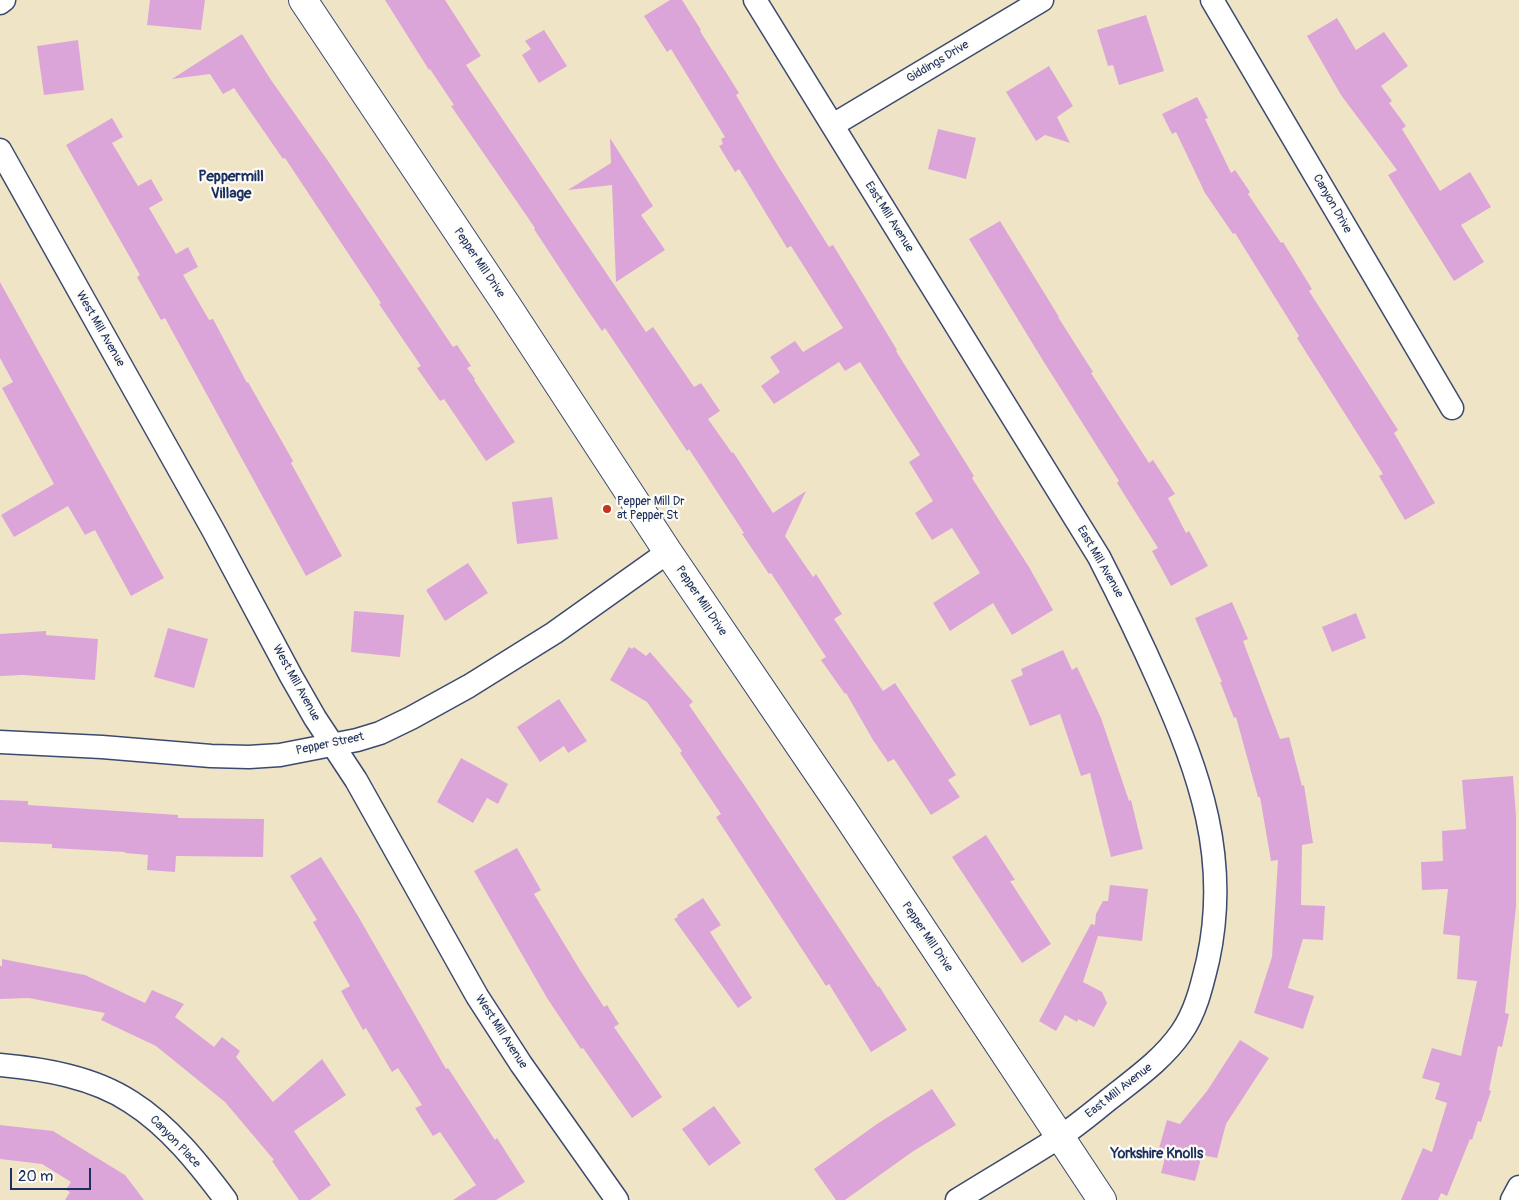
<!DOCTYPE html>
<style>
body{margin:0}
#map{position:relative;width:1519px;height:1200px;overflow:hidden;background:#f0e4c7;font-family:Pangolin,sans-serif}
canvas{display:block}
.scale{position:absolute;left:10px;top:1168px;width:81px;height:22px;box-sizing:border-box;border:2px solid #1b2f5e;border-top:0;padding-left:6px;font-size:15px;line-height:18px;white-space:nowrap;color:#1b2f5e;-webkit-text-stroke:4px #fdfcf7;paint-order:stroke}
</style>
<div id="map">
<canvas width="1519" height="1200"></canvas>
<div class="scale">20 m</div>
</div>
<script>
const c = document.querySelector('canvas').getContext('2d');
c.lineJoin = 'round';
function fillPath(path, color) {
  c.fillStyle = color;
  c.fill(path, 'evenodd');
}
function stroke(path, color, width, dash) {
  c.strokeStyle = color;
  c.lineWidth = width;
  c.lineCap = dash ? 'butt' : 'round';
  c.setLineDash(dash || []);
  c.stroke(path);
}
function label(font, color, halo, rows, align = 'center') {
  c.font = font + ' Pangolin,sans-serif';
  c.lineWidth = 4.5;
  c.setLineDash([]);
  c.textBaseline = 'middle';
  c.strokeStyle = halo;
  c.fillStyle = color;
  for (const [text, x, y, turn = 0] of rows) {
    c.save();
    c.translate(x, y);
    c.rotate((+turn || 0) * Math.PI / 180);
    c.textAlign = isNaN(turn) ? turn : align;
    if (halo) c.strokeText(text, 0, 0);
    c.fillText(text, 0, 0);
    c.restore();
  }
}
const building = new Path2D(`
 M150 0H205L201 30 147 25Z
 M385 0H445L481 56 466 65 646 332 653 327 694 387 701 383 720 411 708 419 732 453 733 452 773 513 806 491 785 536 813 577 816 574 842 614 834 619 883 691 895 683 956 775 948 780 960 797 931 815 894 759 888 762 873 740 846 693 845 694 821 660 826 657 771 573 769 574 742 534 744 533 689 449 687 451 605 328 602 331 576 293 534 229 535 228 451 106 454 105 430 69 429 70Z
 M670 0H682L701 30 700 31 739 93 736 95 775 161 829 247 833 245 860 289 897 350 896 351 974 476 972 478 1029 567 1053 610 1012 635 993 603 950 631 933 603 980 573 952 528 932 540 915 513 933 501 909 462 920 455 860 362 845 371 839 362 774 404 761 386 780 372 770 357 795 341 803 352 843 328 791 246 787 248 739 169 735 172 719 146 723 144 721 139 725 137 671 49 667 52 644 16Z
 M1146 15 1164 71 1119 85 1113 65 1108 66 1097 30Z
 M1337 18 1356 50 1384 32 1408 66 1381 86 1392 101 1389 103 1406 126 1402 129 1440 191 1470 172 1491 207 1461 225 1484 262 1454 281 1388 175 1397 170 1341 95 1307 36Z
 M544 30 567 66 539 83 522 55 531 49 525 41Z
 M242 34 271 80 328 161 453 347 457 345 471 366 467 368 475 379 474 380 515 442 486 461 444 399 440 401 417 368 421 366 379 304 381 303 285 158 283 159 234 88 223 94 210 74 172 79Z
 M78 40 84 90 44 95 37 46Z
 M1049 66 1073 106 1057 117 1070 143 1045 135 1036 141 1006 92Z
 M1197 97 1208 118 1205 119 1231 173 1235 170 1250 192 1248 194 1281 243 1283 242 1312 289 1309 291 1398 430 1394 433 1435 503 1405 520 1379 476 1383 474 1297 338 1299 336 1235 233 1233 234 1205 193 1176 132 1172 134 1162 114Z
 M112 118 123 137 112 143 138 186 151 179 163 200 149 208 176 254 188 247 198 267 183 275 209 320 213 319 247 383 248 382 293 461 291 463 342 556 306 576 165 318 161 320 137 277 140 275 66 145Z
 M938 129 976 138 966 179 928 169Z
 M610 138 653 206 641 215 665 250 616 282 612 185 568 190 611 163Z
 M1000 221 1059 317H1058L1093 372 1091 373 1149 463 1153 460 1175 494 1168 498 1186 533 1189 531 1208 566 1171 586 1152 551 1158 548 1117 483 1119 481 1042 359 969 239Z
 M0 282 164 578 131 596 95 530 85 535 68 506 14 537 1 515 54 484 2 388 13 382 0 358Z
 M552 497 558 539 517 544 512 502Z
 M468 563 488 593 445 621 426 590Z
 M1232 602 1248 639 1243 641 1280 739 1289 737 1302 786 1304 785 1313 843 1302 845 1301 905 1325 906 1323 940 1303 939 1288 988 1314 996 1303 1029 1254 1013 1272 957 1278 860 1271 861 1260 797H1258L1236 717 1234 718 1220 682H1222L1195 618Z
 M354 611 404 615 400 657 351 652Z
 M1356 613 1366 638 1332 652 1322 627Z
 M168 628 208 639 194 688 154 677Z
 M46 631V635L98 639 95 680 23 675 0 676V634Z
 M629 647 632 649 634 647 646 656 650 652 693 702 689 705 751 795 878 987 879 986 907 1030 871 1052 829 984 826 986 716 817 721 814 680 753 682 751 647 702 610 680Z
 M1063 650 1072 670 1077 667 1101 718 1129 801 1131 800 1143 849 1111 857 1090 773 1081 776 1060 714 1030 726 1011 680 1023 675 1021 669Z
 M559 699 587 741 568 753 564 746 540 762 517 727Z
 M461 758 508 784 498 804 487 798 473 823 437 802Z
 M1513 776 1516 816V906L1505 1013 1509 1014 1502 1047 1498 1046 1489 1090 1491 1091 1481 1122 1478 1121 1472 1140 1470 1139 1447 1196 1441 1193 1438 1200H1401L1423 1148 1432 1152 1447 1103 1435 1099 1440 1083 1422 1078 1432 1048 1461 1056 1477 981 1457 979 1460 936 1443 934 1448 889 1422 890 1421 862 1443 861 1442 831 1466 829 1462 780Z
 M0 800 28 801V805L178 815V818L264 819 263 857 176 856 175 872 147 870 148 855 125 853V852L52 848V844L0 842Z
 M986 835 1015 880 1010 881 1051 944 1022 963 952 857Z
 M517 848 541 890 534 894 580 970 604 1007 607 1005 619 1024 614 1027 662 1097 632 1118 583 1048 581 1049 547 998 474 871Z
 M321 857 358 916 446 1069 448 1068 495 1140 497 1138 525 1182 496 1200H453L476 1185 440 1132 433 1136 415 1108 422 1105 398 1068 392 1072 366 1028 363 1030 341 991 350 986 313 922 317 920 290 876Z
 M1110 885 1148 889 1142 941 1098 936 1083 982 1102 992 1107 1003 1094 1027 1078 1019 1077 1022 1065 1015 1056 1031 1039 1021 1091 924 1095 925 1096 914 1103 901H1108Z
 M703 898 721 925 710 932 752 998 738 1008 674 919 678 917 677 915Z
 M2 959 85 975 145 1003 152 990 184 1004 175 1017 214 1047 222 1037 240 1051 236 1057 273 1102 322 1059 346 1095 294 1131 331 1185 310 1200H299L272 1161 274 1160 225 1102 156 1046 101 1020 105 1013 29 998 0 999V966H2Z
 M1240 1040 1269 1058 1226 1124 1217 1158 1202 1155 1195 1181 1161 1173 1166 1154 1158 1152 1167 1120 1180 1124 1207 1091Z
 M932 1089 956 1125 912 1152 845 1200H836L814 1169 877 1124Z
 M714 1106 741 1143 709 1166 682 1129Z
 M0 1125 53 1131 125 1175 144 1200H65L70 1192 66 1190 71 1182 42 1164 0 1159Z`);
const minor = new Path2D(`
 M755 0 1099 557C1120 598 1140 639 1159 682 1200 774 1230 858 1208 960 1202 985 1196 1012 1181 1033 1163 1059 1136 1078 1112 1097 1094 1111 1077 1126 1058 1138 1025 1159 991 1179 957 1200
 M1212 0 1452 408
 M0 3 4 0
 M833 125 1042 0
 M0 150 213 530 291 676 315 718 356 780 477 996 521 1064 617 1200
 M0 742 102 747 211 756 249 757 280 755 357 740 380 733 411 718 469 686 554 633 668 552
 M0 1065C44 1069 93 1077 131 1102 169 1126 199 1164 226 1200
 M1512 1200 1519 1187`);
const tertiary = new Path2D(`
 M303 0 506 304 668 552 844 811 1102 1200`);
const markers = [
 [607,509,5,"#c8321e"]
];
const streetNames = [
 ["Giddings Drive",938,62,-31],
 ["Canyon Drive",1332,204,60],
 ["East Mill Avenue",889,217,58],
 ["Pepper Mill Drive",479,263,56],
 ["West Mill Avenue",100,329,60],
 ["East Mill Avenue",1100,562,60],
 ["Pepper Mill Drive",701,601,56],
 ["West Mill Avenue",296,683,61],
 ["Pepper Street",330,744,-12],
 ["Pepper Mill Drive",927,937,56],
 ["West Mill Avenue",501,1032,57],
 ["East Mill Avenue",1119,1091,-38],
 ["Canyon Place",175,1142,46]
];
const poiNames = [
 ["Pepper Mill Dr",617,502],
 ["at Pepper St",617,516]
];
const neighbourhoodNames = [
 ["Yorkshire Knolls",1157,1154]
];
const quarterNames = [
 ["Peppermill",231,177],
 ["Village",231,194]
];
fillPath(building, '#dca5d9');
stroke(minor, '#3b4a6e', 25);
stroke(tertiary, '#3b4a6e', 30);
stroke(minor, '#fff', 22);
stroke(tertiary, '#fff', 28);
for (const [x, y, r, color] of markers) {
  const dot = new Path2D();
  dot.arc(x, y, r, 0, 2 * Math.PI);
  c.fillStyle = color;
  c.fill(dot);
  stroke(dot, '#fdfcf7', 2);
}
label('12px', '#1b2f5e', '#fdfcf7', streetNames);
label('12px', '#1b2f5e', '#fdfcf7', poiNames, 'left');
label('bold 14px', '#1b2f5e', '#fdfcf7', neighbourhoodNames);
label('bold 15px', '#1b2f5e', '#fdfcf7', quarterNames);
</script>
